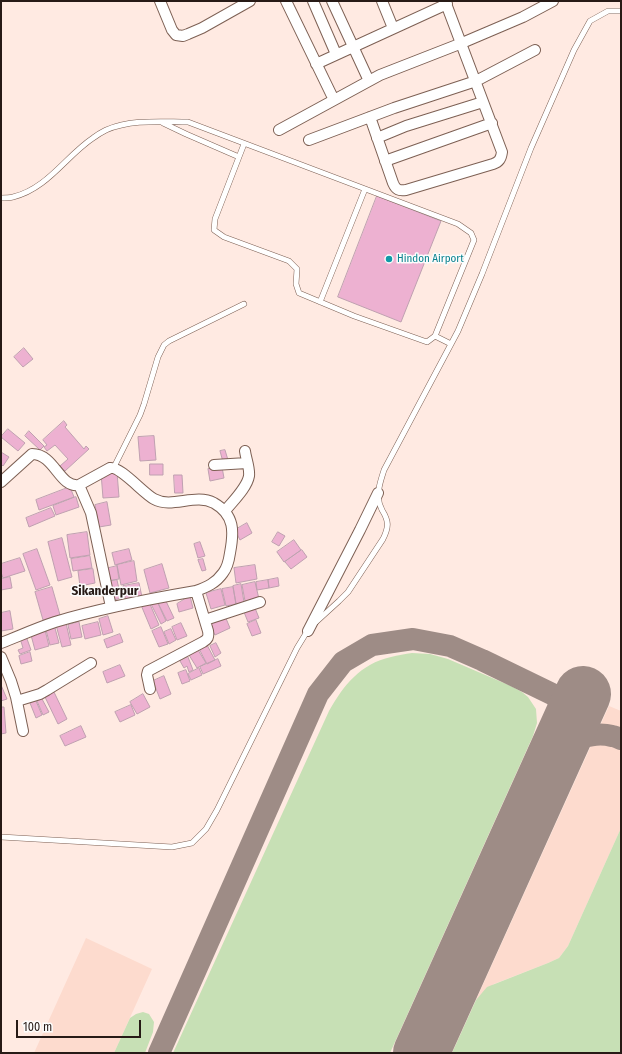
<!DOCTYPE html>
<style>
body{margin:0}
#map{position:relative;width:622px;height:1054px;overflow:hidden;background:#ffeae2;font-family:"Fira Sans Condensed",sans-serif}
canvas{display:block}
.frame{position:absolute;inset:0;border:2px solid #271a16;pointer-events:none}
.scale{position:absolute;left:16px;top:1020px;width:125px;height:18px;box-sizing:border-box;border:2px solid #271a16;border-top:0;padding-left:5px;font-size:12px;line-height:14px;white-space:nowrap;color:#271a16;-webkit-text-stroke:3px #fcfcfc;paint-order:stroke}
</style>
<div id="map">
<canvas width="622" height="1054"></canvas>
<div class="frame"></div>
<div class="scale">100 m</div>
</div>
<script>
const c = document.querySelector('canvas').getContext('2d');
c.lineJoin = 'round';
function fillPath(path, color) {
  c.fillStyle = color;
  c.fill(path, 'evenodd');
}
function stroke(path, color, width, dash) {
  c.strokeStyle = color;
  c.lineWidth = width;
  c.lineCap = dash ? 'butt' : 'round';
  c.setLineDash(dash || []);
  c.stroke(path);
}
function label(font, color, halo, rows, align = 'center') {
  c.font = font + ' "Fira Sans Condensed",sans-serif';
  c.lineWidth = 3;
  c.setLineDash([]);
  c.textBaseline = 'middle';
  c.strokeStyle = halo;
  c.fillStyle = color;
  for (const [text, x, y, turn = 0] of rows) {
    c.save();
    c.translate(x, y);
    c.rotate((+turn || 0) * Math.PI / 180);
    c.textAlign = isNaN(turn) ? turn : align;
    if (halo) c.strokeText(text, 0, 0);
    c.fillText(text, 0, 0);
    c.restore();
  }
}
const built = new Path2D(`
 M609 706 621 711V828L568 946 559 958 548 963 494 984 476 1000Z
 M86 938 152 969 114 1053H34Z`);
const green = new Path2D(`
 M412 653 430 654 448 659 511 686 522 692 528 697 536 709 537 723 533 736 390 1053H173L329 711C344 685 360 664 391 657 398 655 405 654 412 653Z
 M621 828V1053H452L476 1000 487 987 548 963 559 958 568 946Z
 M143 1012 149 1014 154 1022 153 1032 145 1053H114L130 1018 136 1014Z`);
const taxiway = new Path2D(`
 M550 768C557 758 563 748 573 742 583 735 600 733 612 736 615 736 618 738 621 739
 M159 1053 318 694 343 662 372 645 413 639 450 646 482 660 552 694C555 696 558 698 560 700 569 710 566 726 564 737`);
const runway = new Path2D(`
 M421 1053 583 694`);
const building = new Path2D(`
 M377 196 441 221 401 322 338 297Z
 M24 348 33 359 23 367 14 357Z
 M64 421 67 425 65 427 84 449 86 446 89 449 65 471 60 466 68 459 55 445 47 451 44 447 47 445 43 440Z
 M8 429 25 443 18 451 1 437Z
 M29 431 44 446 40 450 25 436Z
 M154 436 156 460 140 461 138 437Z
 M225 450 228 460 223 462 220 451Z
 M1 452 9 457 3 466 1 464Z
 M150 464H163V475H150Z
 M222 467 224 478 210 481 208 469Z
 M117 472 119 497 103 498 101 473Z
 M174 475H182L183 493H175Z
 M70 487 74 497 39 510 36 500Z
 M76 497 79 507 56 515 53 506Z
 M107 502 111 525 99 527 95 505Z
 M51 508 55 516 29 527 26 518Z
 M247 523 252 533 240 540 235 530Z
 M87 532 90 555 70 558 67 535Z
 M278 532 285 536 279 546 272 542Z
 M62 538 72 577 58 581 48 542Z
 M294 540 301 550 284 562 277 552Z
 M200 542 205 556 198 558 194 544Z
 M37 549 50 585 36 590 23 554Z
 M129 549 132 560 115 565 112 553Z
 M302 550 307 557 291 569 285 562Z
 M90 556 92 568 73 571 71 559Z
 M20 558 25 571 3 578 1 572V564Z
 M203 559 206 570 202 571 198 560Z
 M134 561 137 581 121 585 117 565Z
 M162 564 169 588 150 593 144 570Z
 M255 565 257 579 236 583 234 568Z
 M117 566 119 579 108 581 105 569Z
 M93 569 95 583 80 586 78 571Z
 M10 577 12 588 1 590V579Z
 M278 578 279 586 269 588 268 580Z
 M117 580 121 598 111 601 106 582Z
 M268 580 269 588 257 590 256 582Z
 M255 582 259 599 245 601 242 585Z
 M139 583 142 597 126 601 123 586Z
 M241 584 244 602 236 604 233 586Z
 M52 587 60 615 43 620 35 592Z
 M233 587 236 604 226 606 222 589Z
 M221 589 225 605 211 609 206 593Z
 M190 596 193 608 179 612 177 604Z
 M165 599 174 618 167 621 158 603Z
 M157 601 166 621 161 624 151 604Z
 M149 602 159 625 151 629 141 605Z
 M255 608 259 618 248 622 244 612Z
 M10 611 13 629 1 631V613Z
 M108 616 113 632 103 635 99 619Z
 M225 616 230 628 215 635 209 624Z
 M256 620 261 633 252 636 247 624Z
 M79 622 82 637 71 639 68 625Z
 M98 622 101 635 85 639 82 626Z
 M66 623 71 645 62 647 56 625Z
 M181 623 187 636 177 640 172 627Z
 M161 627 168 644 159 647 152 631Z
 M55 628 59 643 50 645 46 630Z
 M171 629 176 640 169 644 164 632Z
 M45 630 49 646 35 650 31 635Z
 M120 634 123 642 107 648 104 640Z
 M26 636 31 650 20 654 18 650 23 648 20 638Z
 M206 643 215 660 207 664 198 647Z
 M216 643 221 653 215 657 210 646Z
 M198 650 206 663 197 668 189 655Z
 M30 652 32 661 21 664 19 656Z
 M188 657 193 670 189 672 187 666 184 668 180 661Z
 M218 659 221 666 203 674 200 667Z
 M120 665 125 676 107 683 103 672Z
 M199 668 202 675 191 680 188 674Z
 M186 670 190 681 182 684 178 673Z
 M164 676 171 694 160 699 153 681Z
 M1 685 7 699 1 701Z
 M53 690 67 719 58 724 44 695Z
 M143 694 150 707 137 714 130 702Z
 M42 699 49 712 43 715 37 701Z
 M36 701 42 715 36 718 30 703Z
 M131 705 135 715 120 722 115 712Z
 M1 707H4L6 733 1 734Z
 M81 726 86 737 65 746 60 736Z`);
const service = new Path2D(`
 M163 123 186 134 239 157
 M1 198C5 198 9 198 13 197 47 189 66 156 93 138 97 135 102 132 106 130 132 119 161 122 188 122L458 224 471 233 474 240 435 336 427 342 354 316 299 293 296 284 297 269 289 261 224 237 214 230 215 219 244 144
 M320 302 365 189
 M435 336 451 344
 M114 467 140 415 144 404 158 357 164 345 169 341 244 304
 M316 622 339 601 348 592 383 539C389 527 389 521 382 510 381 507 379 504 379 501 377 490 381 480 384 470L458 331 482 274 531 148 574 50 590 21 608 11H621
 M1 837 172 847 192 843 206 829 217 810 297 648 308 630`);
const minor = new Path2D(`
 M160 1 172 30 176 35 183 36 188 34 202 28 250 1
 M286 1 334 100
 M313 1 336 54
 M332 1 369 81
 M382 1 393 28
 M316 64 447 4
 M370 117 393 183C396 190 399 191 406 190L493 164C499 162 501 159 502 152L445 1
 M279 130 380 75 462 43 523 17 553 1
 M377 138 406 126 483 102
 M309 140 394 108 476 81 535 50
 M385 161 492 123
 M214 465 247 463
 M1 482 32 454C55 454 59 488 79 485L110 468C120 466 143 493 154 499 172 509 195 493 214 503 235 515 234 532 230 553 229 560 227 568 223 573 216 583 207 587 196 591 149 599 101 608 55 622 37 628 19 636 1 643
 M79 485 91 513 111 607
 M225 511C232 502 247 488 249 476 250 468 246 459 245 451
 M205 620 260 602
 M308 631 360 530 378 493
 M1 657 11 681 16 697 23 731
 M150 689 147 675 148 671 203 642C208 639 209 637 208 631L196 591
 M17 701 40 694 47 690 91 663`);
const markers = [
 [389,259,4,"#0f9aa8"]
];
const cultureNames = [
 ["Hindon Airport",397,259]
];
const quarterNames = [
 ["Sikanderpur",105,591]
];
fillPath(built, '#fddbce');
fillPath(green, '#c7e0b5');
stroke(taxiway, '#9e8c86', 22);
stroke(runway, '#9e8c86', 56);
fillPath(building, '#edb1d1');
stroke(building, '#bfa0b0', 1);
stroke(service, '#7d6054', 6);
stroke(minor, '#7d6054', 12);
stroke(service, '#fff', 5);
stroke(minor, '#fff', 10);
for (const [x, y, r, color] of markers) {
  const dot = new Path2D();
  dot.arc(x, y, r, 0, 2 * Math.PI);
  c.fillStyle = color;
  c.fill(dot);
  stroke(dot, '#fcfcfc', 1.5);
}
label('11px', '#0d838f', '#fcfcfc', cultureNames, 'left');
label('bold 13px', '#271a16', '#fcfcfc', quarterNames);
</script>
